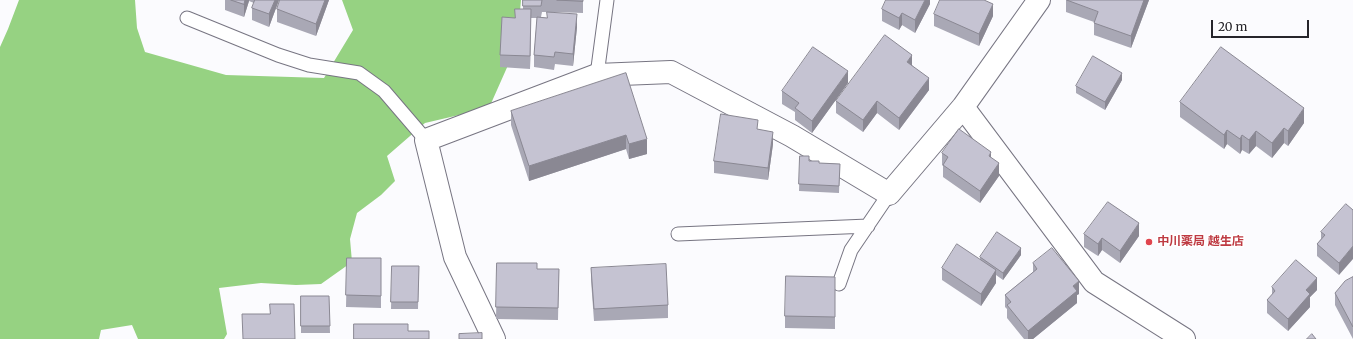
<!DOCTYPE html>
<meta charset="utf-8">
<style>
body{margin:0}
#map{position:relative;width:1353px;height:339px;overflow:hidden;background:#fbfbfe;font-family:Merriweather,serif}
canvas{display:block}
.scale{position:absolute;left:1211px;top:20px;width:98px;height:18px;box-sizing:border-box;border:2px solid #26252b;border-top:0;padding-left:5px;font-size:12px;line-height:14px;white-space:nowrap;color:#26252b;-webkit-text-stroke:3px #fff;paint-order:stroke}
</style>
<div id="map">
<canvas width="1353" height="339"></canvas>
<div class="scale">20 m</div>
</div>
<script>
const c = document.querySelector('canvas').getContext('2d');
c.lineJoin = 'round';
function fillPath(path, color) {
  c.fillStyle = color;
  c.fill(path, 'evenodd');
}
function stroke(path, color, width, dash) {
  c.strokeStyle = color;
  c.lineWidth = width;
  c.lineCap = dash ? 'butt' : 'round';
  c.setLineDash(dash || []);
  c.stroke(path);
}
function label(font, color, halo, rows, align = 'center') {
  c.font = font + ' Merriweather,"Noto Sans JP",serif';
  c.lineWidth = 3;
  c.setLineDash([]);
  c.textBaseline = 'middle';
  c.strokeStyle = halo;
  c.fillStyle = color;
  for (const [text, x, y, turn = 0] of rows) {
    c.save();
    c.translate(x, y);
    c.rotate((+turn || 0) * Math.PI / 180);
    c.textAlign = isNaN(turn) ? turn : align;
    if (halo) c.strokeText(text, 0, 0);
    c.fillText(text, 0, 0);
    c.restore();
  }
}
const forest = new Path2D(`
 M19 0H135L137 28 145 52 226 75 324 78 353 30 342 0H521L517 45 489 108 425 123 387 156 395 181 381 195 357 213 350 239 352 262 321 284 296 285 261 283 219 288 227 334 224 339H138L132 325 101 330 99 339H0V47L8 29Z`);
const lane = new Path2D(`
 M187 18 278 55 309 65 359 73 384 91 426 140
 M597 75 607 0
 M678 234 868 226
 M839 284 851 250 889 194`);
const street = new Path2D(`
 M963 107 1094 282 1184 339
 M494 339 455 257 426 140 597 75 671 72 792 136 889 194 963 107 1039 0`);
const wall = new Path2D(`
 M225 0H279L269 27 252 20V8L254 3 249 1 244 17 225 10Z
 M280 0H329L316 36 277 22V9Z
 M523 0H583V13L552 12 577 27 573 66 555 64 554 70 534 67V55L537 18H531L530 69 500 67V55L515 18 523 9ZM542 12H547V18L541 17Z
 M930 0V4L915 33 902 25 899 30 882 21V9Z
 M1066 0H1149L1131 48 1094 35V22L1066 12Z
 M934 14 993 16 979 46 934 26Z
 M912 65 929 90 899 130 877 113 863 132 836 113V101Z
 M626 73 647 154 629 159 626 149 529 181 511 125V111Z
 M1122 80 1105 110 1076 93V86Z
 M848 83 812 133 795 120V112L782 104V91Z
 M1180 102 1304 123 1288 146 1284 143 1272 158 1256 146 1249 154 1242 150 1240 154 1227 144 1224 149 1180 117Z
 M758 129 773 144 768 180 714 173V161Z
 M942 153 991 158 999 176 980 203 943 177V166L942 165Z
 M800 156 809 161 819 163 840 164 839 193 799 191Z
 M1353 210 1339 275 1317 256V244L1321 239V232Z
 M1084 234 1139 236 1120 263 1102 250 1098 256 1084 247Z
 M1021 255 1003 280 996 275V283L981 306 942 280V268L980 260V257Z
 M347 258H381V308L346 307Z
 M497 263 537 269H559L558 320 496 319Z
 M1033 263 1079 294 1077 295V303L1033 339H1024L1007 318V309L1005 307V295L1033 272Z
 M392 266H419L418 309H391Z
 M591 268 668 305V318L594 321 591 280Z
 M835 277V329L785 328V316Z
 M1353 277V339L1335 305V293Z
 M1272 287 1317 290 1310 297V307L1288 331 1267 313V300L1272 295Z
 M301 296H329L330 333H301Z`);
const shadedWall = new Path2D(`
 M245 0H249V1L244 17V4Z
 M275 0H279L269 27V14Z
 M325 0H329L316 36V24Z
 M925 0H930V4L915 33V20Z
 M1144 0H1149L1131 48V36Z
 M993 4V16L979 46V34Z
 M531 9V22L530 69V56Z
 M902 13V25L899 30V18Z
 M577 14V27L573 66V54Z
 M912 55V67L907 62Z
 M848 71V83L812 133V121Z
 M1122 73V80L1105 110V102Z
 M929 78V90L899 130V118Z
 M877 101V113L863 132V120Z
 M1304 108V123L1288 146V131Z
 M1284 128V143L1272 158V143Z
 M1227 130V144L1224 149V135Z
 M1256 131V146L1249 154V140Z
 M773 132V144L768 180V168Z
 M626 135V149L529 181V166Z
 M1242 135V150L1240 154V139Z
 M647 139V154L629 159V144Z
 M991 152V164L989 156Z
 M999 163V176L980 203V191Z
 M1139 223V236L1120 263V251Z
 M1102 238V250L1098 256V244Z
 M1353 246V259L1339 275V263Z
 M1021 248V255L1003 280V273Z
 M996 270V283L981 306V294Z
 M1317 278V290L1310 297V307L1288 331V319L1306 290Z
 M1079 281V294L1077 295V303L1033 339H1028V331L1073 286Z`);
const building = new Path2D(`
 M231 0H245L244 4Z
 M255 0H275L269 14 252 8Z
 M280 0H325L316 24 277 9Z
 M523 0H542L541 6H523Z
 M557 0H583V1Z
 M886 0H925L915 20 902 13 899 18 882 9Z
 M940 0H984L993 4 979 34 934 14Z
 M1067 0H1144L1131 36 1094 23 1098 12Z
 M515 9H531L530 56 500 55 502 17 515 18Z
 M547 12 577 14 573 54 555 52 554 57 534 55 537 17 547 18Z
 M885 35 912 55 907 62 929 78 899 118 877 101 863 120 836 101Z
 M813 47 848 71 812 121 795 108 799 103 782 91Z
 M1221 47 1304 108 1288 131 1284 128 1272 143 1256 131 1249 140 1242 135 1240 139 1227 130 1224 135 1180 102Z
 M1093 56 1122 73 1105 102 1076 86Z
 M626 73 647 139 629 144 626 135 529 166 511 111Z
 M721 114 758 120 757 129 773 132 768 168 714 161Z
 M959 129 991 152 989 156 999 163 980 191 943 165 948 157 942 153Z
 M800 156H809V161H819V163L840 164 839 186 799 184Z
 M1108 202 1139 223 1120 251 1102 238 1098 244 1084 234Z
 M1346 204 1353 210V246L1339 263 1317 244 1325 235 1321 232Z
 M997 232 1021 248 1003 273 980 257Z
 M957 244 996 270 981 294 942 268Z
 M1052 248 1079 281 1073 286 1077 291 1028 331 1007 305 1011 302 1005 295 1037 269 1033 263Z
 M347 258H381V296L346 295Z
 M1296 260 1317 278 1306 290 1310 294 1288 319 1267 300 1275 291 1272 287Z
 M497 263H537V269H559L558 308 496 307Z
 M666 264 668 305 594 309 591 268Z
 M392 266H419L418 302H391Z
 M786 276 835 277V317L785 316Z
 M1353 277V327L1335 293 1345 281Z
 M301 296H329L330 326H301Z
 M270 304H294L295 339H243L242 314H270Z
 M354 324H408V331H429V339H354Z
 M482 333V339H459V334Z
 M1312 334 1316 339H1307Z`);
const markers = [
 [1149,242,4,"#e0444e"]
];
const healthNames = [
 ["中川薬局 越生店",1157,242]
];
fillPath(forest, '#96d282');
stroke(lane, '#777582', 15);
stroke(street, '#777582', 24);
stroke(lane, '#fff', 13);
stroke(street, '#fff', 22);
fillPath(wall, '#a9a8b5');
fillPath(shadedWall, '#8a8893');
fillPath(building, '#c5c3d2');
stroke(building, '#8a8893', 1);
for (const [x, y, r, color] of markers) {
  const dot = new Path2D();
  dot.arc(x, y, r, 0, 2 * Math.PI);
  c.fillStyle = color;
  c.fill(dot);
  stroke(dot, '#fff', 1.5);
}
label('bold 12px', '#be3a42', '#fff', healthNames, 'left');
</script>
